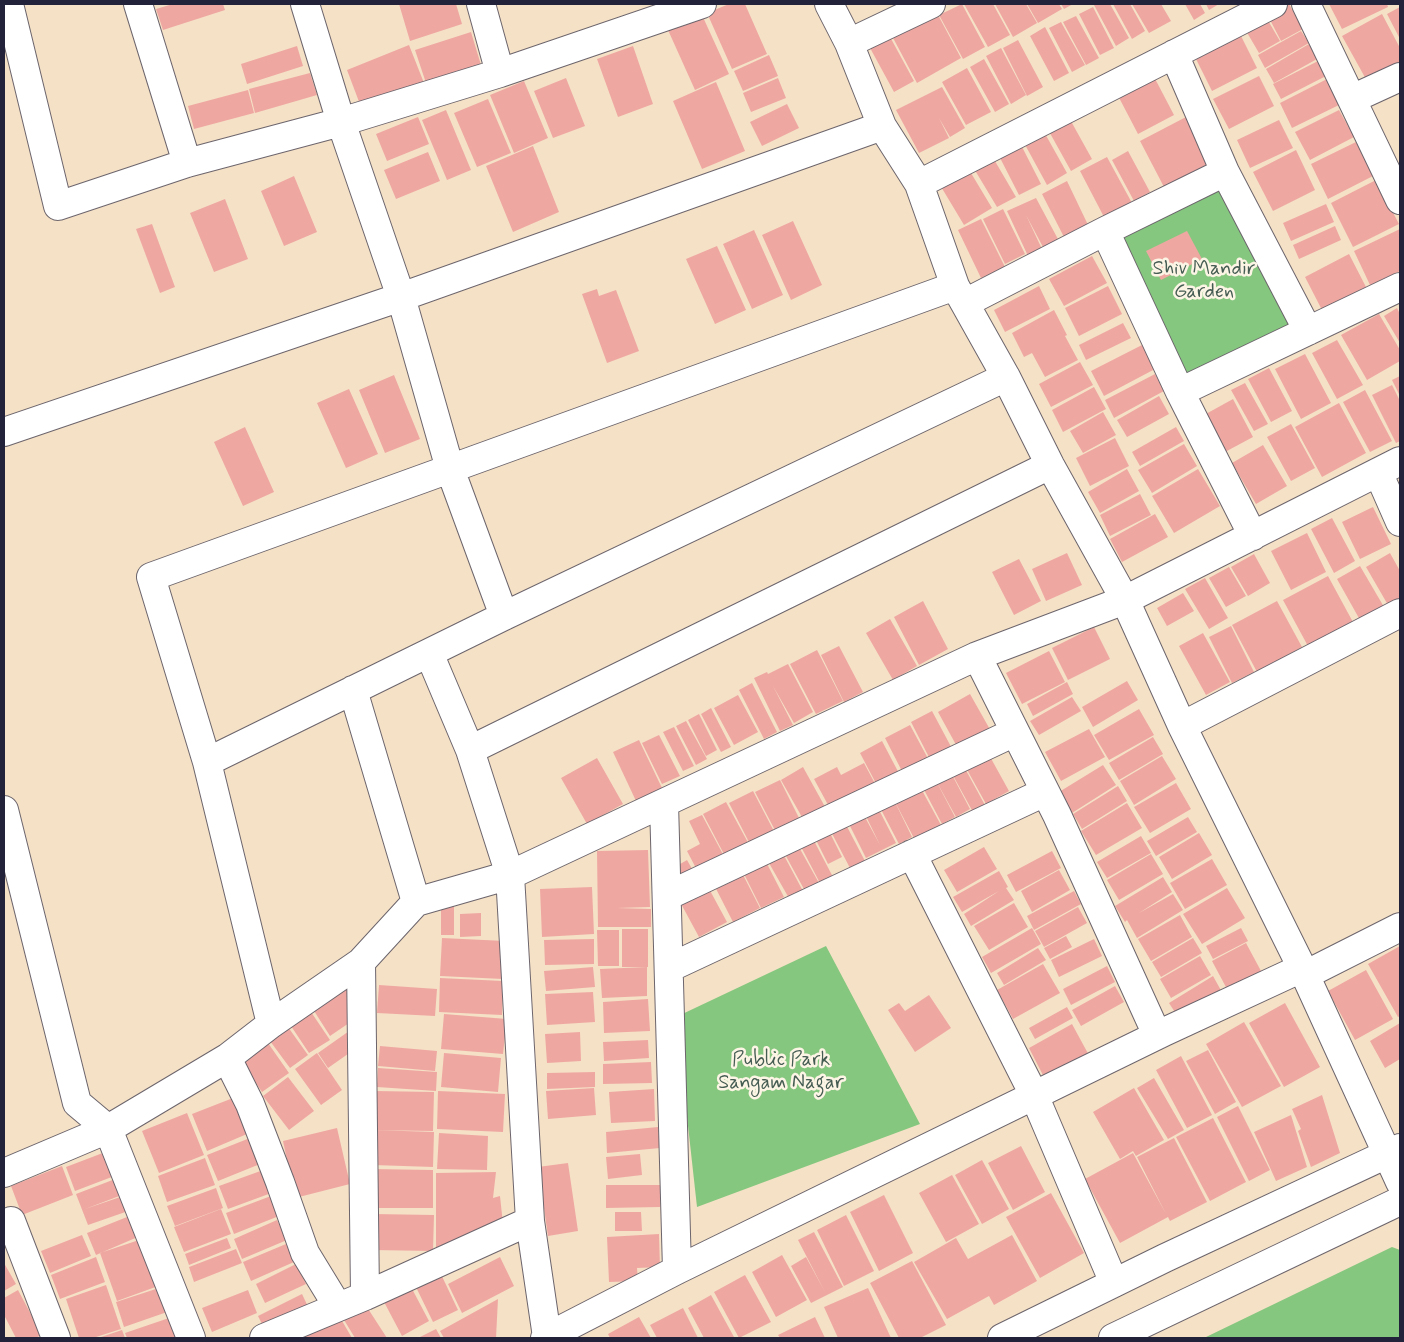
<!DOCTYPE html>
<style>
body{margin:0}
#map{position:relative;width:1404px;height:1342px;overflow:hidden;background:#f5e1c6;font-family:Mynerve,sans-serif}
canvas{display:block}
.frame{position:absolute;inset:0;border:5px solid #22223b;pointer-events:none}
</style>
<div id="map">
<canvas width="1404" height="1342"></canvas>
<div class="frame"></div>
</div>
<script>
const c = document.querySelector('canvas').getContext('2d');
c.lineJoin = 'round';
function fillPath(path, color) {
  c.fillStyle = color;
  c.fill(path, 'evenodd');
}
function stroke(path, color, width, dash) {
  c.strokeStyle = color;
  c.lineWidth = width;
  c.lineCap = dash ? 'butt' : 'round';
  c.setLineDash(dash || []);
  c.stroke(path);
}
function label(font, color, halo, rows, align = 'center') {
  c.font = font + ' Mynerve,sans-serif';
  c.lineWidth = 5;
  c.setLineDash([]);
  c.textBaseline = 'middle';
  c.strokeStyle = halo;
  c.fillStyle = color;
  for (const [text, x, y, turn = 0] of rows) {
    c.save();
    c.translate(x, y);
    c.rotate((+turn || 0) * Math.PI / 180);
    c.textAlign = isNaN(turn) ? turn : align;
    if (halo) c.strokeText(text, 0, 0);
    c.fillText(text, 0, 0);
    c.restore();
  }
}
const green = new Path2D(`
 M1227 182 1297 324 1182 381 1111 238Z
 M826 946 920 1124 697 1207 676 1017Z
 M1392 1247 1400 1250V1338H1204Z`);
const building = new Path2D(`
 M173 4H223L225 10 163 30 156 9Z
 M399 4H456L462 24 410 41Z
 M729 4H745L767 54 732 69 707 13Z
 M962 4 985 47 963 59 939 15Z
 M964 4H993L1010 35 988 47Z
 M995 4H1026L1037 23 1013 37Z
 M1027 4H1059L1062 9 1038 23Z
 M1061 4H1073L1064 9Z
 M1097 4H1110L1129 38 1116 46 1094 5Z
 M1113 4H1130L1145 31 1132 39Z
 M1132 4H1161L1171 21 1149 33Z
 M1185 4H1200L1205 13 1194 20Z
 M1206 4H1219L1209 10Z
 M1285 4H1289L1303 29 1281 41 1267 14Z
 M1329 4H1387L1388 7 1342 29Z
 M1093 7 1114 48 1100 55 1079 14Z
 M1400 7V39L1387 14Z
 M1263 12 1280 41 1259 53 1242 24Z
 M937 13 961 58 917 83 892 36Z
 M1382 14 1400 48V63L1367 81 1342 36Z
 M702 15 729 74 695 90 668 30Z
 M1076 16 1099 58 1086 65 1063 22Z
 M1061 22 1085 65 1072 72 1049 28Z
 M1236 26 1257 68 1212 91 1191 49Z
 M1045 27 1069 73 1054 81 1030 36Z
 M1301 31 1309 43 1265 68 1258 55Z
 M471 32 481 65 426 83 415 50Z
 M889 35 914 81 894 92 869 46Z
 M1018 40 1043 87 1027 96 1003 48Z
 M1309 44 1317 59 1274 83 1266 69Z
 M409 45 424 83 361 107 347 70Z
 M297 46 303 66 247 84 241 64Z
 M633 46 653 104 618 117 597 59Z
 M1001 48 1026 95 1011 104 986 56Z
 M769 55 778 76 743 91 734 71Z
 M984 59 1009 104 995 112 970 67Z
 M1318 61 1326 76 1281 99 1273 84Z
 M967 68 991 112 966 125 942 82Z
 M1151 71 1174 115 1138 134 1115 90Z
 M310 73 317 95 255 113 249 89Z
 M1259 76 1274 106 1229 129 1213 99Z
 M566 78 585 126 553 138 534 91Z
 M778 78 786 98 751 112 743 93Z
 M1329 78 1341 104 1292 128 1280 103Z
 M524 81 548 138 514 153 490 95Z
 M716 82 745 151 702 169 673 101Z
 M942 87 965 128 950 137 939 118 949 138 919 153 896 110Z
 M248 90 254 113 194 129 188 106Z
 M488 99 511 153 477 167 454 113Z
 M787 104 799 128 762 146 750 122Z
 M446 110 471 170 447 180 422 120Z
 M1339 110 1354 137 1310 160 1295 132Z
 M1067 114 1092 159 1071 171 1046 126Z
 M418 117 429 144 387 161 376 134Z
 M1186 117 1210 163 1164 187 1140 141Z
 M1279 120 1293 148 1250 168 1237 140Z
 M1043 130 1067 173 1047 185 1023 141Z
 M1019 141 1041 184 1019 195 997 152Z
 M1356 142 1373 176 1328 199 1311 164Z
 M533 146 559 212 513 232 486 166Z
 M1296 150 1315 190 1273 211 1253 172Z
 M1128 151 1150 192 1134 201 1112 160Z
 M428 152 440 181 396 199 384 170Z
 M992 156 1016 197 997 207 973 167Z
 M1107 157 1132 203 1104 217 1080 171Z
 M968 168 992 208 964 225 940 185Z
 M294 176 317 232 284 246 261 191Z
 M1376 180 1399 224 1353 247 1331 203Z
 M1067 181 1089 227 1065 239 1042 194Z
 M1036 198 1059 241 1044 249 1026 215 1042 249 1028 256 1007 211Z
 M225 199 248 259 214 272 190 213Z
 M1326 204 1334 222 1291 241 1283 223Z
 M1003 209 1025 254 1005 264 983 219Z
 M981 219 1005 267 981 278 958 230Z
 M793 221 822 285 791 300 762 235Z
 M152 224 175 287 160 293 136 229Z
 M1335 226 1341 240 1299 259 1293 245Z
 M1400 229V271L1370 285 1354 251Z
 M754 230 783 295 752 309 723 244Z
 M1187 231 1202 259 1161 280 1146 251Z
 M717 246 746 310 715 324 686 259Z
 M1349 254 1366 287 1322 310 1305 277Z
 M1092 256 1107 283 1064 306 1049 279Z
 M1039 286 1050 309 1005 332 994 310Z
 M1108 286 1122 314 1079 336 1065 308Z
 M597 289 599 296 616 290 639 351 607 363 582 294Z
 M1397 308 1400 314V343L1384 316Z
 M1054 310 1067 335 1065 336 1078 360 1045 377 1032 353 1024 357 1012 333Z
 M1379 314 1400 350V361L1367 380 1341 335Z
 M1123 323 1131 338 1086 360 1079 345Z
 M1337 340 1363 385 1337 399 1312 353Z
 M1142 345 1155 369 1104 396 1091 371Z
 M1305 354 1331 403 1301 419 1275 369Z
 M1080 362 1093 385 1051 407 1039 384Z
 M1269 368 1292 411 1271 422 1248 379Z
 M1155 374 1164 391 1114 418 1105 400Z
 M394 375 420 439 385 453 359 390Z
 M1400 376V396L1392 380Z
 M1245 383 1268 424 1254 431 1231 390Z
 M1392 385 1400 401V441L1396 443 1372 395Z
 M1094 387 1106 409 1063 432 1052 410Z
 M349 389 378 454 346 468 317 403Z
 M1365 390 1392 441 1370 452 1343 402Z
 M1159 396 1169 414 1127 437 1117 420Z
 M1233 399 1253 437 1225 452 1204 415Z
 M1339 403 1366 453 1322 477 1295 427Z
 M1103 412 1116 435 1083 453 1070 431Z
 M1291 424 1315 468 1291 481 1267 437Z
 M245 427 274 492 243 506 214 442Z
 M1176 427 1184 441 1140 466 1132 452Z
 M1115 438 1129 466 1090 486 1076 458Z
 M1184 444 1197 466 1152 493 1138 470Z
 M1263 445 1287 486 1256 504 1232 463Z
 M1127 469 1139 491 1100 513 1088 492Z
 M1198 469 1220 506 1174 533 1152 496Z
 M1140 494 1151 515 1110 536 1100 515Z
 M1373 507 1391 544 1360 559 1342 522Z
 M1155 514 1168 537 1122 562 1110 539Z
 M1332 518 1355 561 1334 573 1311 529Z
 M1307 533 1326 572 1291 590 1271 551Z
 M1067 553 1082 585 1046 601 1032 569Z
 M1390 553 1400 571V598L1388 605 1366 567Z
 M1254 554 1270 583 1248 596 1231 567Z
 M1019 559 1041 601 1014 615 992 572Z
 M1360 566 1384 607 1360 620 1337 579Z
 M1229 567 1246 596 1226 607 1209 578Z
 M1328 576 1354 624 1309 648 1283 600Z
 M1205 578 1228 618 1209 629 1185 589Z
 M1183 593 1194 611 1167 626 1157 608Z
 M923 601 948 649 919 665 894 617Z
 M1277 601 1302 647 1257 672 1232 625Z
 M890 619 917 666 893 680 866 633Z
 M1231 626 1254 672 1232 683 1209 637Z
 M1094 627 1110 659 1068 680 1052 648Z
 M1203 633 1230 682 1206 695 1179 646Z
 M839 646 863 692 844 702 821 655Z
 M817 650 843 701 816 714 790 664Z
 M1049 651 1065 682 1022 704 1006 673Z
 M788 664 813 712 794 723 773 686 793 725 780 731 754 678 767 672 768 674Z
 M1127 681 1138 700 1093 727 1082 707Z
 M1067 682 1073 694 1033 716 1027 704Z
 M752 683 777 732 764 739 739 690Z
 M970 694 992 733 960 752 938 712Z
 M738 695 758 732 734 745 714 708Z
 M1072 697 1081 711 1039 735 1030 721Z
 M711 708 731 747 721 752 701 714Z
 M1139 709 1154 735 1109 760 1094 735Z
 M932 711 956 756 934 767 911 722Z
 M699 714 717 750 706 756 688 720Z
 M686 721 707 759 696 765 676 726Z
 M910 725 932 766 906 779 885 738Z
 M674 727 694 766 683 771 663 732Z
 M1089 729 1105 757 1061 781 1045 752Z
 M659 735 680 776 662 784 642 743Z
 M1153 737 1163 754 1119 780 1109 763Z
 M639 740 662 788 636 801 613 752Z
 M882 741 903 781 881 793 860 753Z
 M988 753 1009 791 986 804 965 766Z
 M1162 756 1176 779 1134 805 1120 781Z
 M597 758 623 804 587 824 561 778Z
 M864 763 879 791 834 816 814 779 837 767 841 775Z
 M962 763 986 807 974 814 950 770Z
 M1103 765 1116 785 1072 813 1059 792Z
 M803 767 829 814 807 826 781 780Z
 M949 769 970 809 956 817 934 777Z
 M934 777 955 817 942 824 921 784Z
 M780 780 803 826 779 838 755 792Z
 M918 783 941 825 927 833 916 842 893 798 912 837 899 844 875 798Z
 M1176 783 1191 809 1150 833 1134 807Z
 M1118 786 1127 801 1082 829 1073 814Z
 M753 791 777 837 753 850 729 803Z
 M874 800 896 843 866 858 844 814 859 806 880 845 861 806Z
 M726 802 751 848 727 860 703 814Z
 M1127 803 1142 828 1096 855 1081 831Z
 M702 815 725 858 698 872 687 851 700 844 689 821Z
 M842 817 866 863 851 870 827 824Z
 M1188 817 1197 832 1156 856 1147 841Z
 M827 827 842 857 828 864 813 834Z
 M1199 833 1212 855 1172 879 1159 857Z
 M811 835 834 879 821 885 798 841Z
 M1141 836 1151 853 1107 878 1097 862Z
 M795 840 819 883 805 891 781 847Z
 M984 847 997 869 957 892 944 870Z
 M780 848 804 893 790 900 765 856Z
 M648 850 650 907 617 908 651 909V927H598L597 851Z
 M1052 851 1061 868 1016 892 1007 875Z
 M762 854 784 897 761 908 740 866Z
 M1151 854 1163 874 1119 900 1107 880Z
 M1212 859 1227 885 1185 909 1170 883Z
 M687 860 695 874 682 881 675 867Z
 M738 865 760 908 733 922 711 879Z
 M1059 870 1070 890 1032 912 1021 891Z
 M999 871 1008 887 1006 888 1014 900 971 926 964 914 999 891 962 912 953 897Z
 M1163 877 1172 892 1139 913 1173 894 1183 910 1137 938 1127 920 1125 922 1115 906Z
 M707 885 727 922 699 937 679 900Z
 M592 887 594 934 542 937 540 889Z
 M1227 888 1245 918 1202 944 1183 914Z
 M1074 891 1081 904 1034 930 1027 916Z
 M1014 903 1028 927 989 950 974 926Z
 M441 906H454V935H441Z
 M1078 907 1087 923 1044 947 1035 931Z
 M481 913V936L460 937V914Z
 M1180 915 1192 937 1151 961 1138 939Z
 M1032 928 1041 944 991 973 982 957Z
 M1241 928 1248 941 1213 959 1206 946Z
 M622 929H648V967H622Z
 M597 930H619V966H598Z
 M1066 936 1072 947 1050 959 1044 948Z
 M442 938 505 941 503 979 440 976Z
 M1193 938 1202 953 1161 977 1152 962Z
 M594 939V964L545 965 544 940Z
 M1094 939 1102 956 1059 977 1051 960Z
 M1246 943 1261 971 1227 989 1212 961Z
 M1400 946V1016L1398 1017 1368 964Z
 M1038 948 1046 960 1004 985 997 973Z
 M1200 956 1211 975 1171 998 1160 979Z
 M1043 964 1060 993 1013 1019 997 990Z
 M1107 966 1115 982 1071 1005 1063 989Z
 M593 967 595 987 546 991 544 971Z
 M647 967V996L602 998 600 969Z
 M1366 970 1393 1019 1355 1040 1328 991Z
 M1213 976 1223 994 1180 1020 1169 1003Z
 M353 978 352 1021 330 1036 311 1006Z
 M440 978 503 981 502 1015 439 1012Z
 M379 985 437 989 435 1016 377 1013Z
 M1115 986 1124 1002 1081 1026 1072 1010Z
 M593 992 595 1022 547 1025 545 994Z
 M929 995 951 1028 915 1052 888 1010 899 1003 905 1011Z
 M648 999 650 1031 604 1033 603 1002Z
 M1285 1003 1320 1067 1284 1087 1249 1023Z
 M1067 1007 1073 1018 1035 1039 1029 1028Z
 M309 1009 330 1040 309 1053 289 1023Z
 M444 1014 507 1019 503 1054 441 1049Z
 M1244 1022 1281 1086 1242 1107 1206 1044Z
 M1400 1023V1059L1385 1068 1370 1041Z
 M1072 1024 1091 1059 1047 1083 1029 1048Z
 M288 1027 308 1055 290 1068 270 1041Z
 M352 1029 355 1049 328 1068 318 1053Z
 M580 1032 581 1061 547 1063 545 1034Z
 M648 1040 649 1058 604 1061 603 1042Z
 M268 1043 289 1073 262 1092 241 1061Z
 M380 1046 437 1051 435 1071 378 1066Z
 M1208 1050 1236 1102 1215 1114 1186 1061Z
 M317 1053 342 1090 321 1105 295 1069Z
 M444 1053 501 1058 498 1092 441 1087Z
 M1181 1056 1212 1115 1187 1128 1156 1070Z
 M651 1062 652 1083 603 1084V1064Z
 M378 1068 437 1072 436 1091 377 1087Z
 M595 1072V1087L547 1089V1073Z
 M288 1077 314 1111 289 1130 263 1096Z
 M1154 1078 1184 1130 1168 1139 1137 1088Z
 M594 1088 596 1115 548 1119 546 1091Z
 M1134 1088 1164 1140 1136 1156 1133 1151 1120 1159 1093 1112Z
 M654 1089 655 1121 611 1123 609 1092Z
 M375 1091 434 1092 433 1131 374 1130Z
 M438 1091 505 1094 503 1132 437 1129Z
 M1322 1095 1340 1153 1311 1167 1298 1131 1301 1129 1292 1109Z
 M233 1098 247 1134 207 1151 192 1114Z
 M1238 1106 1270 1170 1249 1181 1217 1117Z
 M187 1113 204 1155 159 1173 142 1131Z
 M1291 1115 1307 1167 1276 1181 1254 1132Z
 M1213 1118 1246 1182 1210 1201 1176 1137Z
 M658 1127 660 1148 607 1153 606 1132Z
 M337 1128 350 1184 295 1198 283 1141Z
 M374 1130 434 1132 433 1167 373 1165Z
 M439 1133 488 1136 487 1170 437 1169Z
 M255 1136 265 1162 218 1181 207 1155Z
 M1174 1138 1207 1202 1170 1221 1168 1217 1120 1243 1085 1179 1133 1153 1166 1214 1137 1157Z
 M1021 1146 1045 1192 1013 1210 988 1163Z
 M108 1151 117 1175 75 1191 66 1167Z
 M640 1154 642 1175 608 1179 606 1157Z
 M205 1158 215 1185 167 1202 158 1176Z
 M982 1160 1009 1209 982 1224 955 1175Z
 M568 1163 578 1231 548 1236 538 1167Z
 M62 1166 73 1195 22 1215 11 1186Z
 M266 1169 274 1192 228 1209 219 1186Z
 M371 1169 433 1170V1208H371Z
 M496 1172 493 1198 500 1196 503 1224 436 1248V1173Z
 M952 1175 979 1224 946 1242 919 1193Z
 M123 1176 130 1192 85 1209 129 1194 134 1209 88 1225 76 1194Z
 M606 1185H660V1207L606 1208Z
 M216 1188 223 1208 175 1226 167 1206Z
 M1051 1193 1084 1253 1040 1278 1006 1217Z
 M884 1195 913 1253 879 1271 850 1212Z
 M271 1196 279 1216 234 1234 226 1213Z
 M221 1209 231 1234 184 1252 174 1227Z
 M615 1212H641L642 1231H615Z
 M373 1214 434 1215 433 1251 372 1250Z
 M132 1215 140 1236 96 1255 87 1233Z
 M846 1215 874 1271 844 1286 817 1230Z
 M277 1220 287 1240 242 1259 234 1239Z
 M814 1232 843 1287 811 1303 791 1266 806 1257 825 1292 798 1240Z
 M659 1234 660 1267 637 1268 638 1281 609 1282 607 1237Z
 M82 1235 91 1256 50 1273 41 1251Z
 M1012 1235 1037 1281 994 1305 989 1296 947 1319 914 1262 956 1238 968 1259Z
 M145 1238 161 1285 117 1301 100 1253Z
 M227 1238 231 1248 189 1265 185 1254Z
 M286 1244 294 1262 251 1281 243 1262Z
 M236 1249 242 1263 194 1282 189 1267Z
 M782 1255 807 1300 776 1317 752 1272Z
 M96 1257 105 1282 60 1299 51 1275Z
 M500 1257 514 1286 462 1313 448 1284Z
 M912 1261 946 1325 920 1338H899L870 1283Z
 M4 1263 16 1284 4 1291Z
 M296 1264 306 1284 265 1303 256 1284Z
 M439 1270 458 1310 433 1322 414 1283Z
 M745 1275 771 1322 739 1338 714 1292Z
 M106 1285 121 1329 93 1338H79L66 1299Z
 M410 1285 429 1321 402 1336 383 1300Z
 M162 1287 170 1311 124 1327 116 1302Z
 M868 1288 891 1338H838L824 1307Z
 M18 1290 42 1335 35 1338H16L4 1315V1298Z
 M248 1290 257 1313 212 1332 202 1308Z
 M302 1294 312 1315 268 1336 258 1316Z
 M711 1295 734 1337 733 1338H704L688 1308Z
 M498 1299 496 1338H444L440 1331Z
 M363 1301 387 1338H355L341 1315Z
 M683 1308 698 1338H657L650 1325Z
 M338 1314 352 1338H300L299 1336Z
 M639 1317 651 1338H610L608 1334Z
 M815 1317 825 1338H780L778 1335Z
 M169 1318 176 1338H127L125 1333Z
 M436 1329 441 1338H418Z
 M122 1330 125 1338H98Z`);
const minor = new Path2D(`
 M9 4 58 206 187 163 341 122 500 73 702 4
 M138 4 187 163
 M305 4 341 122 401 297 450 469 504 616
 M481 4 500 73
 M829 4 849 43 882 126 919 184 955 286 1006 377 1050 465 1125 600 1182 726 1302 968 1400 1182
 M1306 4 1400 200
 M849 43 931 4
 M1174 54 1225 172 1308 331
 M1352 99 1400 77
 M919 184 1273 4
 M1105 231 1180 392 1253 536
 M965 303 1105 231 1225 172
 M1180 392 1400 287
 M4 432 401 297 882 126
 M1378 472 1400 522
 M429 653 470 750 510 875 530 1221 547 1337
 M977 656 1057 815 1157 1035
 M353 690 416 902
 M1182 726 1400 613
 M470 750 1050 465
 M207 762 504 616 1006 377
 M664 803 677 1270
 M4 810 77 1103 108 1129 191 1338
 M912 854 1034 1095 1114 1283
 M667 896 1015 732
 M669 968 1045 792
 M1305 975 1400 927
 M271 1024 207 762 151 577 955 286
 M227 1058 250 1104 280 1182 305 1253 338 1307
 M4 1173 108 1129 227 1058 271 1024 361 962
 M4 1225 11 1221 56 1338
 M365 1296 361 962 416 902 510 875 977 656 1125 600 1400 461
 M264 1338 365 1296 530 1221
 M545 1338 677 1270 1164 1032 1302 968
 M1002 1338 1165 1258 1400 1148
 M1113 1338 1400 1201`);
const parkNames = [
 ["Shiv Mandir",1204,270],
 ["Garden",1204,293],
 ["Public Park",781,1061],
 ["Sangam Nagar",781,1084]
];
fillPath(green, '#85c77f');
fillPath(building, '#efa7a2');
stroke(minor, '#6c656c', 30);
stroke(minor, '#fff', 28);
label('20px', '#455c53', '#fcf5e5', parkNames);
</script>
